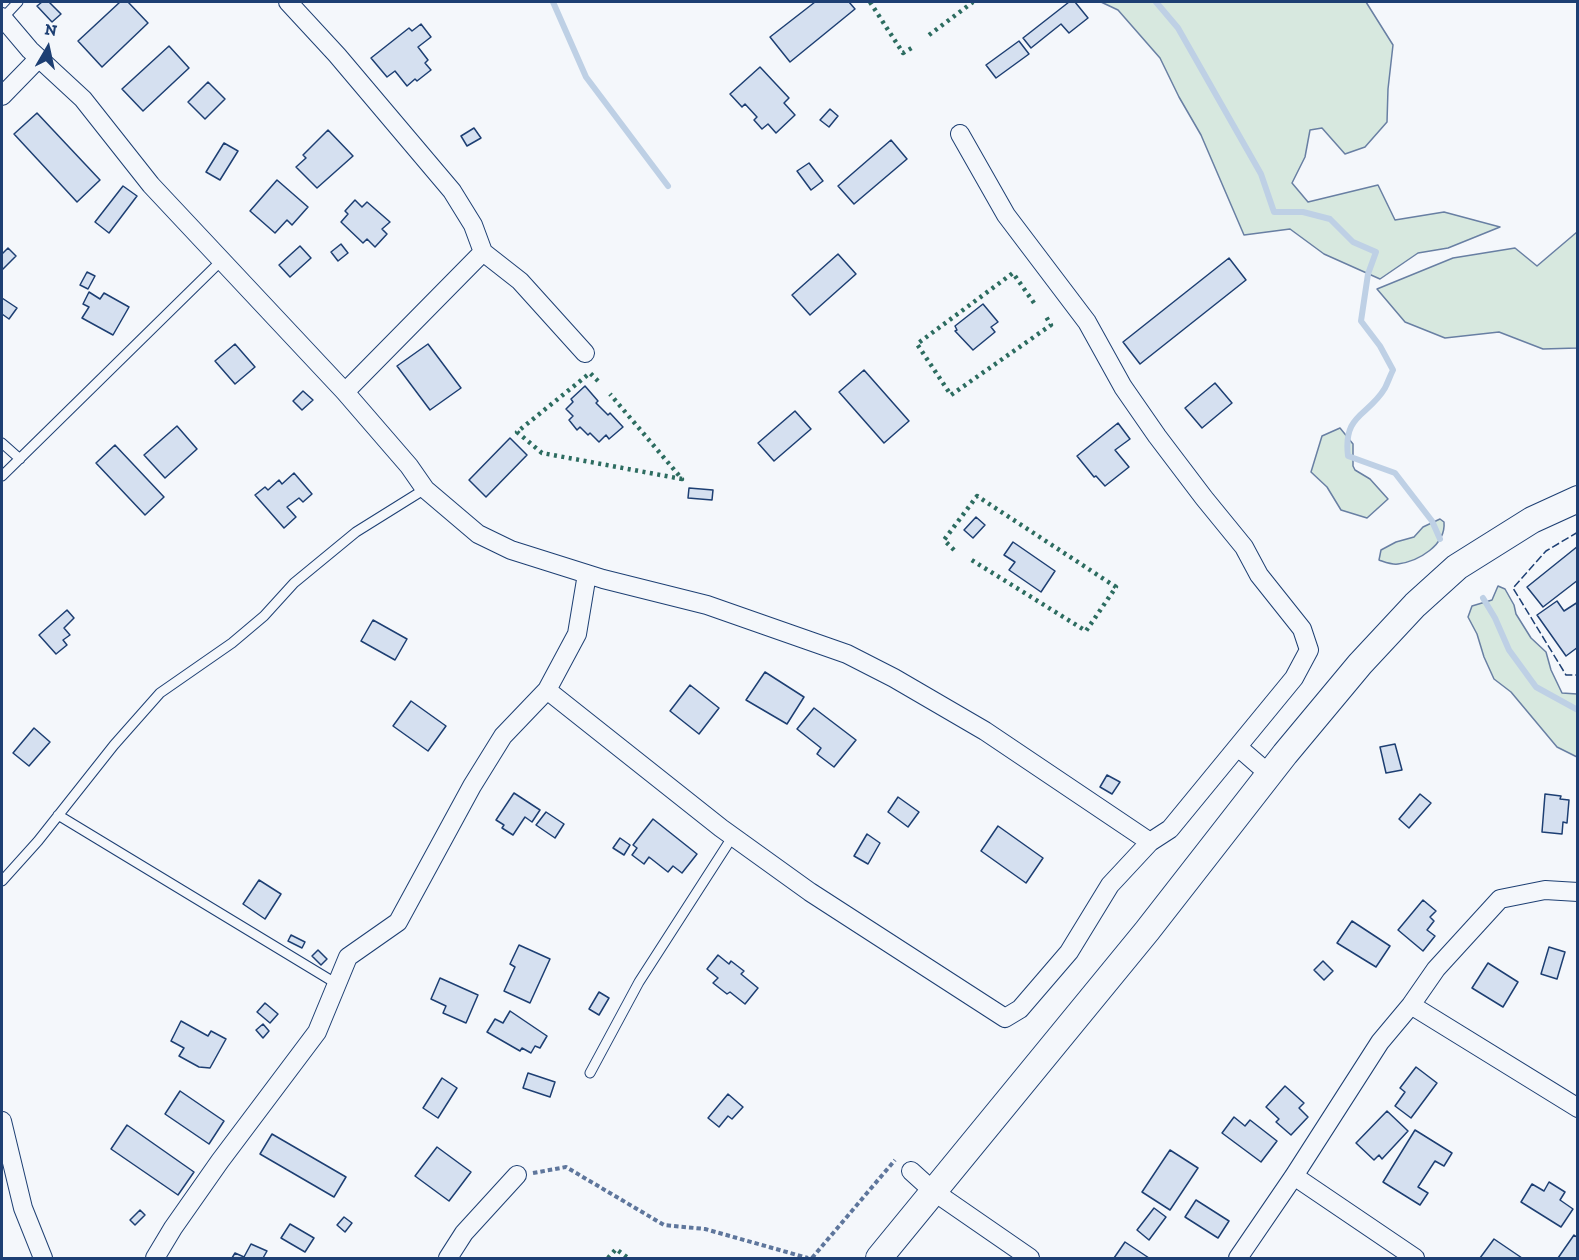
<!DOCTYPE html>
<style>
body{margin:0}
#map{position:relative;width:1579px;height:1260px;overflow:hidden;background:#f4f7fb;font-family:"Zilla Slab",serif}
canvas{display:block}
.frame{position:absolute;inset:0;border:3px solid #1d3f73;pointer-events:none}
.north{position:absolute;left:18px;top:18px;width:60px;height:60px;-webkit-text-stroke:4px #f4f7fb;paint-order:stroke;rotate:9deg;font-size:16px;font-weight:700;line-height:24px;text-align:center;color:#1d3f73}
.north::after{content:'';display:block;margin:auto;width:21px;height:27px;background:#1d3f73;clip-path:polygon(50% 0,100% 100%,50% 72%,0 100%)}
</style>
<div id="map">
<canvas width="1579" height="1260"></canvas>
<div class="frame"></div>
<div class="north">N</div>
</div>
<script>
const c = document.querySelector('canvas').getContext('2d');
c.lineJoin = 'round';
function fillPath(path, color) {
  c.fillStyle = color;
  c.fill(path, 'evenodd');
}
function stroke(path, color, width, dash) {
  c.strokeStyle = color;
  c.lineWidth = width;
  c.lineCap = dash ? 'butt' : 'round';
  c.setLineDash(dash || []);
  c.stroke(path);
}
const green = new Path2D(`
 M1101 2H1366L1393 45 1388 89 1387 122 1365 147 1345 154 1322 128 1310 130 1305 157 1292 183 1308 202 1378 185 1395 220 1444 212 1500 227 1448 248 1418 253 1380 279 1324 254 1290 229 1244 235 1201 135 1179 97 1160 58 1118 10Z
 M1577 232V348L1543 349 1499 332 1445 338 1405 322 1377 289 1453 258 1515 248 1537 266Z
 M1340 428 1353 444V466L1355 470 1370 479 1388 499 1367 518 1341 510 1327 487 1311 472 1322 436Z
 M1440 519 1444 522C1446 545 1419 561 1398 564 1392 565 1385 562 1379 560L1381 550 1396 542 1414 537 1423 527Z
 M1498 586 1505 589 1514 605 1516 614 1531 638 1546 652 1551 670 1562 693 1577 694V757L1557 747 1511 692 1494 679 1484 657 1477 634 1468 617 1472 606 1492 600Z`);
const stream = new Path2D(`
 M553 2 586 77 668 186
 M1156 2 1178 28 1261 174 1274 212H1303L1330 219 1353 242 1376 252 1368 274 1361 321 1380 346 1393 370C1390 376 1388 382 1385 388 1368 417 1343 413 1348 456L1395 473 1432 521 1440 539
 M1483 598 1495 618 1509 650 1536 687 1578 710`);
const building = new Path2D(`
 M42 2H49L61 14 52 22 37 6Z
 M120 2H128L148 23 102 67 78 41Z
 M815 2H849L855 9 790 62 770 37Z
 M1069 2H1075L1088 18 1069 33 1061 24 1031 48 1023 38Z
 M421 24 431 37 418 47 428 60 425 63 431 70 417 81 415 79 407 86 395 71 387 77 371 58 409 28 412 31Z
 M1019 41 1029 54 996 78 986 65Z
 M169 46 189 68 143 111 122 89Z
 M760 67 789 98 784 103 795 115 776 133 768 124 762 129 754 120 757 117 745 104 742 107 730 94Z
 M208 82 225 99 205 119 188 102Z
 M830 109 838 116 829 127 820 120Z
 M37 113 100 180 77 202 14 134Z
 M474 128 481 138 467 146 461 136Z
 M328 130 353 156 317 188 296 167 306 158 303 155Z
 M891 140 907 159 854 204 838 186Z
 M224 143 238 151 220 180 206 172Z
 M809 163 823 181 811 190 797 171Z
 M277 180 308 207 292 225 287 220 275 233 250 211Z
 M123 186 137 196 109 233 95 222Z
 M355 200 362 207 367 202 390 222 382 229 387 234 375 247 367 239 363 243 341 222 348 214 345 211Z
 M341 244 348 253 338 261 331 252Z
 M300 246 311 258 290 277 279 265Z
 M8 248 16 256 2 270V254Z
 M838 254 856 274 810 315 792 295Z
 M1229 258 1246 280 1140 364 1123 342Z
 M87 272 95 276 88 289 80 285Z
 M89 292 100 299 104 293 129 307 113 335 82 318 89 307 83 304Z
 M2 298 17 308 9 319 2 314Z
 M983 304 998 322 991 327 995 332 973 350 955 331 957 330 955 326Z
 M235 344 255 367 235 384 215 361Z
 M428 344 461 388 430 410 397 366Z
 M864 370 909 421 884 443 839 392Z
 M1215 383 1232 403 1202 428 1185 408Z
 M585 386 598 401 596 403 608 415 610 413 623 427 609 439 606 435 599 442 590 433 588 435 580 427 577 430 569 420 573 416 566 409 573 402 571 399Z
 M303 391 313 400 302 410 293 401Z
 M795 411 811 429 774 461 758 443Z
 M1118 423 1130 439 1115 450 1129 467 1105 486 1096 476 1094 477 1077 456Z
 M177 426 197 449 165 478 144 455Z
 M510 438 527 455 486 497 469 480Z
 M115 445 164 497 145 515 96 463Z
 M294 473 312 494 303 502 299 498 287 507 296 517 284 528 255 495 265 487 268 490 279 480 282 484Z
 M689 488 713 490 712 500 688 498Z
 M976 517 985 525 973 538 964 530Z
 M1013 542 1055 571 1041 592 1009 570 1015 562 1004 555Z
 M1578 546V580L1543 607 1527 587Z
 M1557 601 1564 611 1578 602V647L1566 656 1537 615Z
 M67 610 74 618 64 628 70 635 63 640 67 645 56 654 39 635Z
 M373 620 407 639 395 660 361 641Z
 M765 672 804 697 787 724 746 700Z
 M690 685 719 708 699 734 670 711Z
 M411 701 446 726 428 751 393 726Z
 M814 708 856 740 834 767 817 754 821 748 797 729Z
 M34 728 50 742 29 766 13 753Z
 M1395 744 1402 770 1386 773 1380 747Z
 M1107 775 1120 782 1112 794 1100 787Z
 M514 793 540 810 532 822 525 817 513 835 502 828 504 825 496 820Z
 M1420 794 1431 803 1409 828 1399 819Z
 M1545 794 1561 796 1560 799 1569 800 1567 823 1563 822 1562 834 1542 832Z
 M898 797 919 812 908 827 888 812Z
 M546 812 564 824 555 838 536 825Z
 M653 819 697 854 682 873 673 866 668 872 649 857 644 864 632 855 637 848 633 845Z
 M998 826 1043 858 1026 883 981 851Z
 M867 834 880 843 868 864 854 856Z
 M620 838 630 845 624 855 613 848Z
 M259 880 281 894 265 919 243 904Z
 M1423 900 1436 911 1430 917 1434 921 1427 930 1435 936 1423 951 1398 930Z
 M1352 921 1390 946 1376 967 1337 943Z
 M291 935 305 942 302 948 288 941Z
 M519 945 550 959 530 1003 504 991 515 967 510 964Z
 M1549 947 1565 952 1557 979 1541 974Z
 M318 950 327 959 321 965 312 956Z
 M718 955 729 964 731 961 744 971 741 974 758 988 745 1004 730 992 727 994 713 983 718 978 707 969Z
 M1323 961 1333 971 1324 980 1314 970Z
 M1488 963 1518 982 1503 1007 1472 988Z
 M440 978 478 995 466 1023 443 1013 446 1006 431 999Z
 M599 992 609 998 599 1015 589 1009Z
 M265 1003 278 1014 270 1023 257 1012Z
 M510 1011 547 1036 540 1048 535 1046 531 1053 522 1048 520 1051 487 1032 495 1019 503 1023Z
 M181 1021 208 1036 211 1031 226 1039 210 1068 199 1067 179 1056 184 1048 171 1041Z
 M263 1024 269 1031 263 1038 256 1030Z
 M1416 1067 1437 1083 1411 1118 1395 1106 1405 1092 1400 1088Z
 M528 1073 555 1082 550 1097 523 1088Z
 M442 1078 457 1088 438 1118 423 1108Z
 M1285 1086 1304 1103 1299 1108 1308 1117 1291 1135 1276 1122 1279 1119 1266 1107Z
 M180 1091 224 1121 209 1144 165 1114Z
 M728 1094 743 1107 732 1119 728 1116 719 1127 708 1118Z
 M1387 1111 1408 1131 1382 1159 1379 1155 1374 1160 1356 1143Z
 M1234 1117 1245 1126 1250 1120 1277 1141 1261 1162 1222 1133Z
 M127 1125 194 1172 178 1195 111 1149Z
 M1415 1130 1452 1153 1444 1166 1435 1161 1418 1187 1428 1193 1420 1205 1383 1182Z
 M272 1134 346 1177 334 1197 260 1154Z
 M437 1147 471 1172 449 1201 415 1176Z
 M1170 1150 1198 1168 1170 1210 1142 1192Z
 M1549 1182 1565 1192 1560 1200 1573 1209 1561 1227 1521 1202 1532 1184 1544 1191Z
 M1196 1200 1229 1221 1218 1238 1185 1217Z
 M1154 1208 1166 1217 1149 1240 1137 1230Z
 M140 1210 145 1215 135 1225 130 1220Z
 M344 1217 352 1223 345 1232 337 1225Z
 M290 1224 314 1238 305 1252 281 1238Z
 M1574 1235 1578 1238V1258H1558Z
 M1494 1239 1522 1258H1480Z
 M1125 1242 1149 1258H1114Z
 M251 1244 267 1251 263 1258H232L235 1253 244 1257Z`);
const path = new Path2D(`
 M533 1173 566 1167 664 1225 705 1229 808 1258
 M812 1258 895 1160`);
const service = new Path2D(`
 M3 18 18 2
 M2 443 20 459
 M2 476 221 261
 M58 815 337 984
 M2 881 38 841 114 745 160 693 232 643 264 616 294 583 356 532 425 489
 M590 1073 639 982 733 836`);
const minor = new Path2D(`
 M288 2 337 55 452 191 473 225 483 252 520 281 585 353
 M2 17 30 50 83 99 151 185 345 392 409 466 425 489 478 534 511 550 603 579 707 605 847 654 894 678 985 731 1150 842
 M2 96 39 58
 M345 392 483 252
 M547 690 721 828 810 892 1005 1018 1020 1009 1069 952 1110 885 1150 842 1170 829 1294 678 1309 650 1302 629 1259 575 1244 547 1204 498 1157 436 1123 387 1087 322 1006 215 960 134
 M1238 747 1269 774
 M1411 1005 1578 1108
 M2 1121 23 1208 43 1258
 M911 1171 933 1191 1030 1258
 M1294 1176 1415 1258
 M155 1258 173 1228 220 1161 317 1032 348 957 398 922 472 786 503 736 547 690 577 634 587 574
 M448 1258 464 1233 517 1175
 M1238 1258 1294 1176 1380 1042 1411 1005 1436 969 1500 899 1545 890 1578 892`);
const secondary = new Path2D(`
 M879 1258 1147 931 1285 754 1360 664 1415 605 1457 567 1532 520 1578 499`);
const hedge = new Path2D(`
 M870 2 903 53 915 46
 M929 35 973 2
 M1034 303 1013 273 917 344 951 395 1051 325 1045 315
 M598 381 590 373 517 432 542 453 682 479 610 394
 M954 550 944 540 977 496 1116 587 1086 631 970 559
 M608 1258 616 1249 628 1258`);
const fence = new Path2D(`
 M1578 532 1546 551 1513 588 1566 675H1578`);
fillPath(green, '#d7e8df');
stroke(green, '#687fa3', 1.5);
stroke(stream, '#bed0e5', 6);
fillPath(building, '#d5e0f0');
stroke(building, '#1d3f73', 1.5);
stroke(service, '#1d3f73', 11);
stroke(minor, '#1d3f73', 20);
stroke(secondary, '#1d3f73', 28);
stroke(path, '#5e769c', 4, [4.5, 3]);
stroke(service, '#f4f7fb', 9);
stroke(minor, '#f4f7fb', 18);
stroke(secondary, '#f4f7fb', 26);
stroke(hedge, '#2c6c60', 4.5, [3, 4.5]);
stroke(fence, '#1d3f73', 1.5, [8, 3]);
</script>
